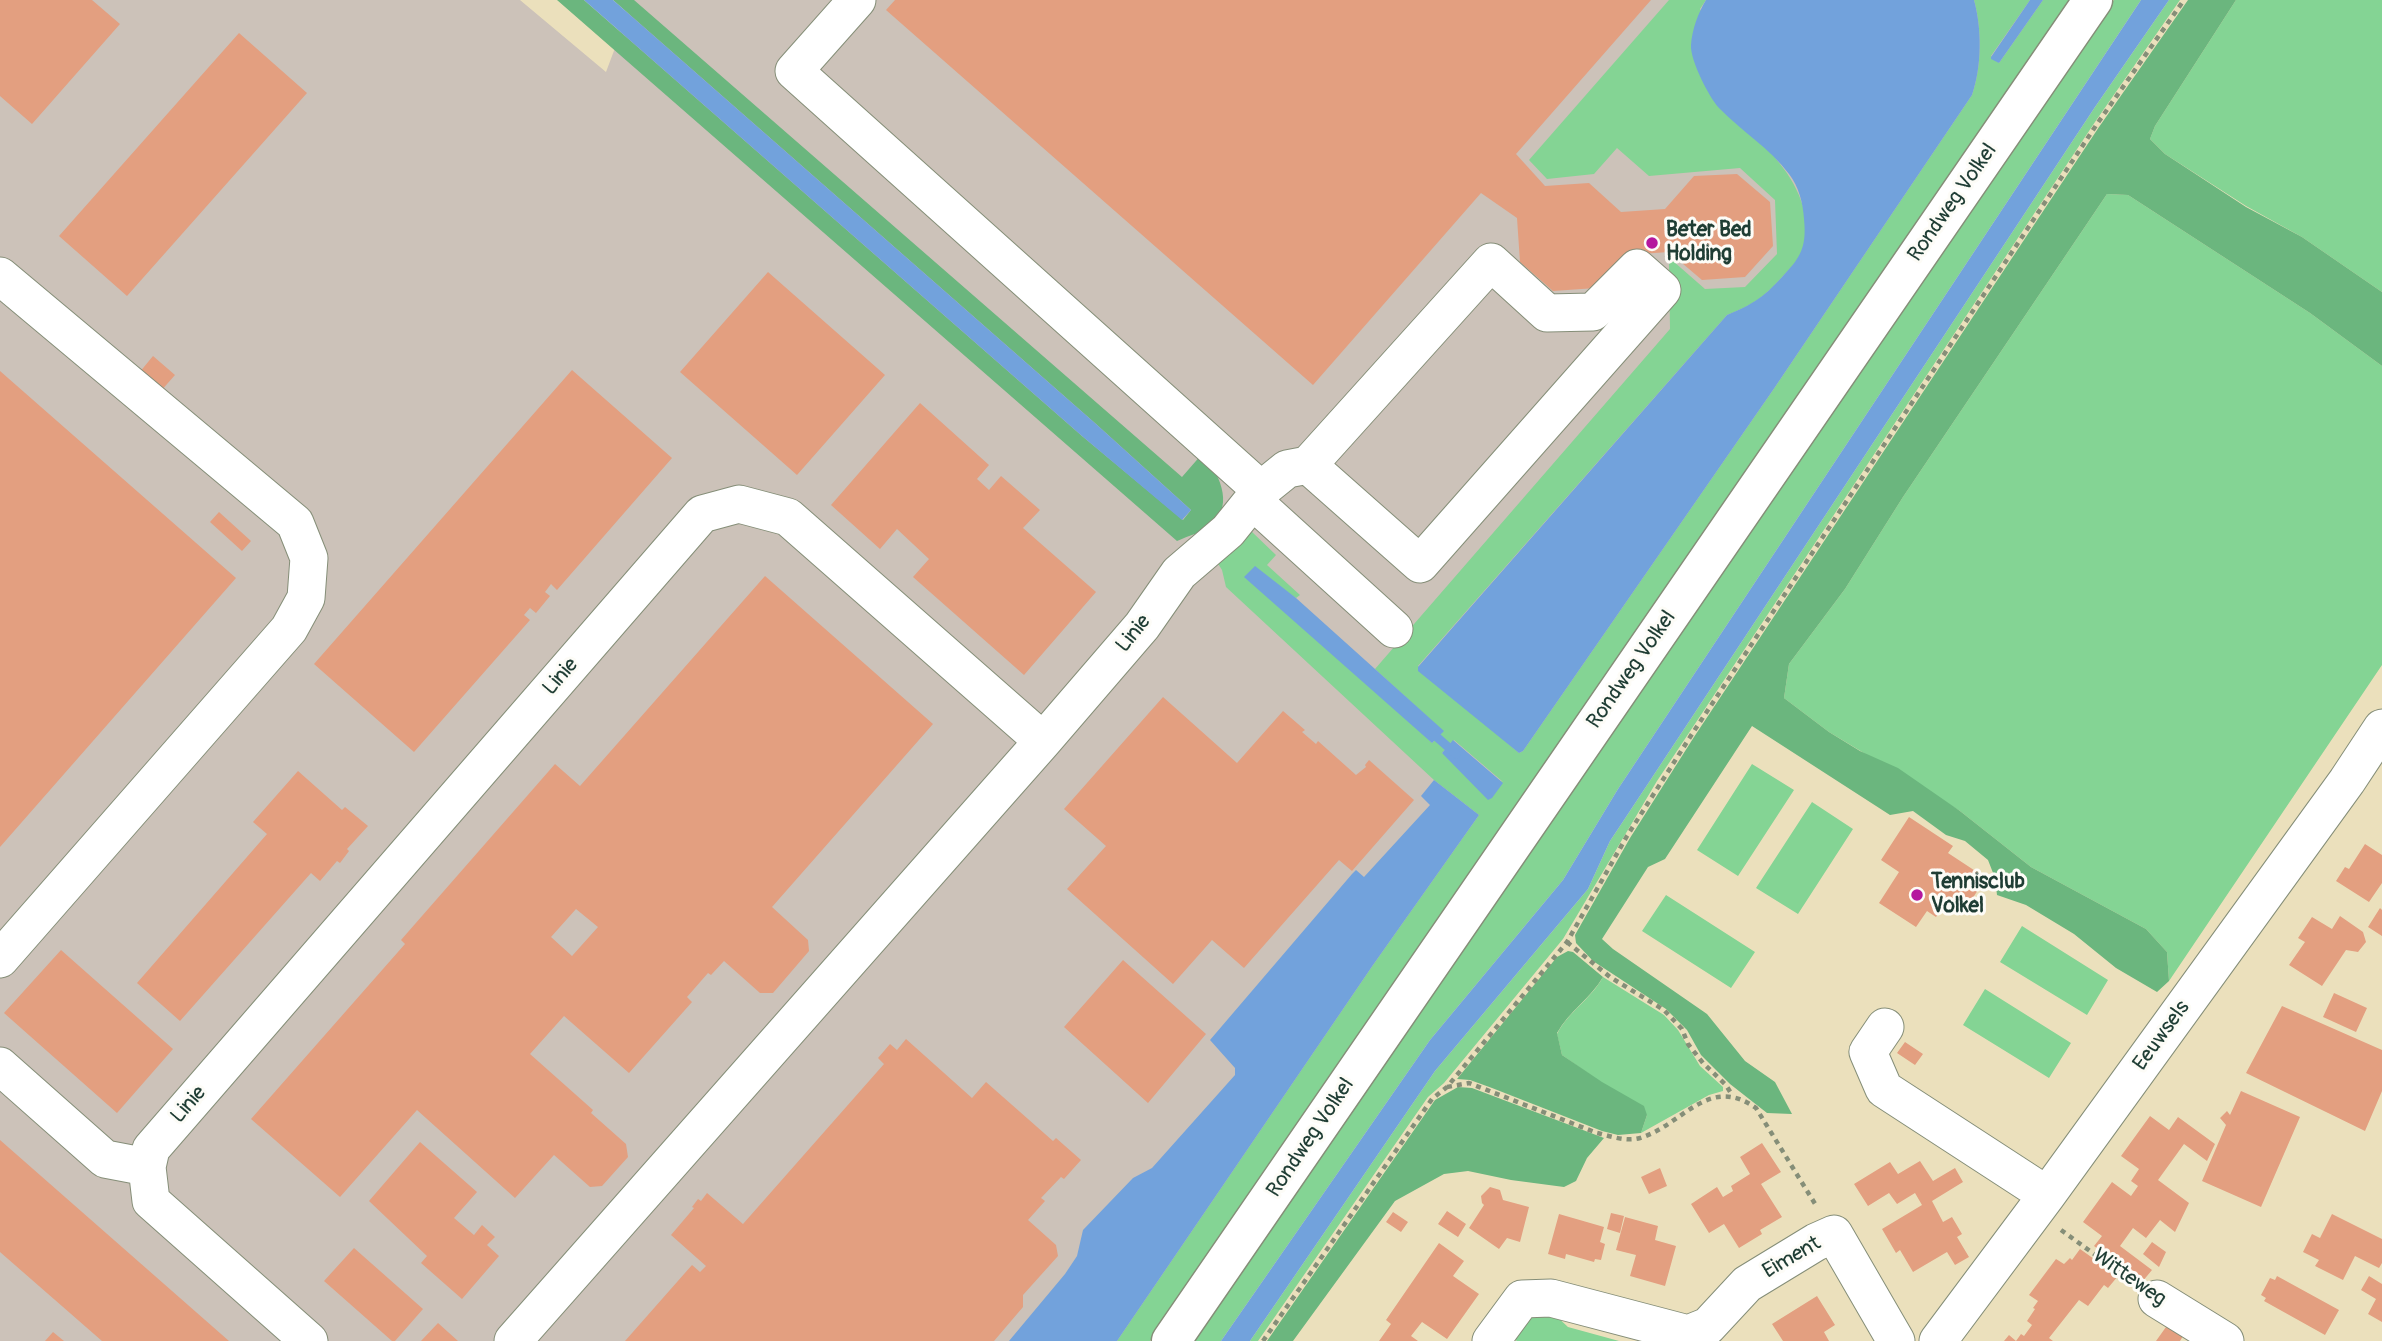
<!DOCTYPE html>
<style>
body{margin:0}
canvas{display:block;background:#ebe0bc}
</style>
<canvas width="2382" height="1341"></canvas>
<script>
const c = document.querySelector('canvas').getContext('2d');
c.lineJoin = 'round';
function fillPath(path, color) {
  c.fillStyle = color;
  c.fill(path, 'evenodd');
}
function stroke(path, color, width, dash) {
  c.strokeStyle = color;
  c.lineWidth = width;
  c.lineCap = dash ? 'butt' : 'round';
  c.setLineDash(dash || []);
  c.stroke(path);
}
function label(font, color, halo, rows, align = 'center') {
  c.font = font + ' Pangolin,sans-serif';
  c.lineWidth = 6;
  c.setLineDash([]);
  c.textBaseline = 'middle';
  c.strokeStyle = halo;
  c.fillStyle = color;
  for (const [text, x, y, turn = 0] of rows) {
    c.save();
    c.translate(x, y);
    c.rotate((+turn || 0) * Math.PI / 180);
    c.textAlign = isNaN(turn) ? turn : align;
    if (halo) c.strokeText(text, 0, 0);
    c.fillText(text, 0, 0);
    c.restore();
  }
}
const industrial = new Path2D(`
 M0 0H520L606 72 633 0H2054L1135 1341H0Z`);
const green = new Path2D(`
 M1669 0H1706L1700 9 1776 159C1796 182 1814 217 1803 249 1800 259 1791 267 1784 275 1764 297 1755 304 1727 315L1418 666 1519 753 1523 751 1773 390 1972 95C1982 66 1982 29 1974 0H2030L1991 56 1999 63 2043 0H2072L1150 1341H1117L1373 965 1479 815 1434 780 1226 587 1222 570 1217 562 1251 531 1276 555 1267 565 1300 595 1296 598 1280 587 1432 743 1436 739 1446 748 1442 753 1503 782 1454 740 1449 744 1439 736 1443 731 1375 669 1670 329 1669 264 1673 261 1705 289 1745 287 1777 254 1775 200 1740 168 1649 176 1617 148 1594 174 1547 179 1529 160Z
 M2114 0H2141L1618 789 1563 880 1430 1040 1221 1341H1191Z
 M2169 0H2180L2095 122 1657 781 1563 939 1444 1083 1428 1097 1258 1341H1250L1435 1071 1588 889 1610 841 1622 823 2095 107Z
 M2236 0H2382V292L2302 237 2246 206 2165 154 2150 139 2155 126Z
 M2107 194 2128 195 2310 313 2382 366V665L2169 981 2167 952 2146 929 2031 867 1960 811 1829 732 1784 698 1789 664 1845 589 1903 497Z
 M1752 764 1794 790 1738 876 1697 850Z
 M1812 802 1853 829 1798 914 1756 888Z
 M1666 895 1755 952 1731 988 1642 931Z
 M2022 926 2108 980 2087 1015 2000 962Z
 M1603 977 1664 1015 1678 1030 1700 1066 1723 1087V1091L1709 1095 1641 1133 1647 1115 1562 1055 1557 1034C1569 1011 1591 999 1603 977Z
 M1985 989 2071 1043 2049 1078 1963 1025Z
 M1553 1313 1568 1327 1619 1341H1517L1512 1338 1527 1317Z`);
const forest = new Path2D(`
 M557 0H584L1082 436 1183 520 1191 510 1096 424 613 0H634L1182 477 1202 454C1218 471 1235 504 1212 524 1203 532 1188 536 1177 541Z
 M2188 0H2236L2155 126 2150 139 2165 154 2246 207 2302 237 2382 292V366L2310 313 2128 195 2107 194 1903 497 1845 589 1789 664 1784 698 1829 732 1860 751 1898 768 1960 811 2031 867 2146 929 2167 952 2169 981 2157 992 2116 968 2074 934 2026 905 1997 895 1995 878 1988 860 1965 841 1946 835 1913 811 1890 815 1752 726 1665 859 1648 867 1602 939 1613 949 1707 1014 1745 1061 1775 1082 1792 1114 1767 1113 1730 1084 1701 1055 1687 1030 1666 1009 1593 961 1576 943 1575 935 1630 838 1694 737 2099 127Z
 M1568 951 1573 952 1603 977C1591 998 1569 1011 1557 1033L1562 1055 1602 1082 1644 1106 1647 1115 1641 1133 1618 1135 1602 1131 1492 1088 1470 1080 1457 1079 1557 957Z
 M1458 1087 1472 1088 1604 1138 1587 1158 1576 1181 1564 1187 1511 1180 1468 1171 1444 1174 1395 1201 1293 1341H1267L1435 1100Z`);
const water = new Path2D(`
 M584 0H613L1096 424 1191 510 1182 520 1082 436Z
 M1706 0H1974C1982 29 1982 66 1972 95L1773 390 1523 751 1519 753 1418 671V667L1727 315C1759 302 1768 293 1790 268 1804 253 1806 239 1804 219 1803 203 1799 187 1789 174 1770 148 1741 131 1719 108 1709 97 1690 60 1691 45 1692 30 1698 13 1706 0Z
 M2030 0H2043L1999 63 1991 59V57Z
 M2141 0H2169L2095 107 1622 823 1610 841 1588 889 1435 1071 1250 1341H1221L1430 1040 1563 880 1618 789Z
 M1255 566 1296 598 1444 731 1432 743 1244 577Z
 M1453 740 1503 783 1492 798 1488 800 1442 753Z
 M1434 780 1479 815 1373 965 1117 1341H1009L1065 1274 1077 1256 1083 1230 1133 1178 1152 1168 1235 1075V1068L1210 1040 1352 874 1356 870 1364 877 1430 805 1421 796Z`);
const stream = new Path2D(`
 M1430 731 1456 754`);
const building = new Path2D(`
 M0 0H92L120 24 32 124 0 96Z
 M895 0H1651L1516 154 1545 186 1589 183 1621 212 1665 209 1694 176 1737 174 1770 202 1773 246 1745 277 1702 280 1669 252 1625 255 1596 288 1553 291 1520 262 1517 218 1481 193 1313 385 886 10Z
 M239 33 307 93 127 296 59 236Z
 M768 272 885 375 797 475 680 372Z
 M153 356 175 375 160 392 139 373Z
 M572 370 672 458 557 590 551 584 545 592 550 596 536 613 530 608 524 615 530 620 414 752 314 664Z
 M0 371 236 578 0 847Z
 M920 403 989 465 977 479 989 490 1001 476 1040 510 1023 528 1096 592 1024 675 913 577 929 559 897 529 880 549 831 505Z
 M219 512 251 541 242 551 210 522Z
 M765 576 933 724 772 907 808 940 809 951 773 993H760L724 961 711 975 708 973 687 997 692 1002 629 1073 564 1016 530 1054 593 1110 591 1113 626 1144 628 1157 602 1186 590 1187 554 1155 515 1198 417 1110 340 1197 251 1119 405 944 401 940 555 764 580 786ZM576 909 598 927 572 956 551 937Z
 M1163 697 1237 763 1283 711 1305 730 1302 732 1316 744 1318 741 1356 775 1366 767 1365 765 1369 760 1414 800 1352 871 1339 860 1244 968 1212 940 1173 984 1067 889 1106 846 1064 809Z
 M298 771 342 810 345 807 368 826 347 849 349 851 340 863 337 861 320 881 311 873 180 1021 137 983 267 834 253 822Z
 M1909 817 1953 846 1948 853 1986 878 1962 914 1946 903 1936 917 1927 911 1916 927 1879 903 1899 872 1881 860Z
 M2365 844 2382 855V883L2369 902 2336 881 2345 867 2349 869Z
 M2380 908 2382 910V936L2368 927Z
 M2340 916 2363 932 2366 942 2358 952 2346 950 2322 986 2289 965 2305 942 2298 938 2312 917 2332 929Z
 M61 950 173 1049 117 1113 4 1013Z
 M1123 960 1206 1034 1148 1103 1064 1027Z
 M2334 993 2367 1008 2356 1032 2323 1017Z
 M2282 1006 2382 1050V1091L2365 1131 2246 1073Z
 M906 1039 972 1098 986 1082 1053 1141 1056 1138 1081 1160 1064 1179 1061 1177 1041 1198 1045 1201 1028 1220 1056 1245 1058 1256 1023 1295V1307L994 1341H625L692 1265 700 1272 706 1266 671 1235 694 1208 692 1207 698 1199 701 1201 707 1193 743 1224 884 1064 878 1058 890 1044 897 1050Z
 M1905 1042 1923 1054 1915 1065 1897 1053Z
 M2241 1091 2300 1117 2261 1207 2202 1181 2226 1125 2220 1118 2227 1111 2230 1115Z
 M2150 1116 2169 1130 2178 1117 2215 1144 2207 1161 2184 1144 2158 1180 2189 1203 2175 1232 2160 1220 2146 1238 2133 1228 2120 1246 2152 1270 2142 1282 2094 1246 2102 1236 2083 1222 2112 1182 2131 1196 2138 1186 2131 1181 2139 1169 2121 1156Z
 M0 1140 229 1341H102L0 1252Z
 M420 1142 477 1192 454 1218 474 1235 482 1225 495 1237 487 1245 499 1256 462 1299 421 1263 427 1256 369 1201Z
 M1762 1143 1781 1172 1761 1184 1782 1217 1760 1230 1762 1234 1739 1248 1724 1224 1709 1233 1691 1204 1717 1187 1723 1197 1733 1191 1731 1186 1750 1174 1740 1157Z
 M1920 1161 1933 1181 1955 1168 1963 1182 1932 1201 1943 1222 1952 1217 1962 1234 1957 1237 1969 1257 1955 1265 1947 1252 1913 1272 1900 1250 1896 1253 1882 1229 1922 1205 1915 1193 1897 1204 1889 1193 1868 1206 1854 1184 1890 1162 1898 1174Z
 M1660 1168 1667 1186 1649 1194 1641 1177Z
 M1490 1187 1500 1190 1503 1200 1529 1207 1520 1242 1507 1238 1499 1249 1469 1228 1484 1205 1482 1203 1481 1196Z
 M1447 1211 1466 1224 1458 1237 1438 1224Z
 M1393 1212 1408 1222 1401 1232 1386 1222Z
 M1611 1213 1624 1216 1620 1233 1607 1229Z
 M1559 1214 1604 1227 1600 1242 1605 1244 1601 1260 1595 1259 1594 1262 1566 1254 1565 1259 1548 1254Z
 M2332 1214 2382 1239V1263L2379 1268 2355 1256 2343 1280 2315 1266 2319 1260 2303 1252 2312 1234 2320 1238Z
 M1625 1217 1658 1226 1655 1240 1676 1246 1665 1286 1630 1276 1636 1255 1616 1250Z
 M2152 1242 2166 1252 2159 1267 2143 1254Z
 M1439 1243 1464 1261 1453 1276 1479 1294 1447 1339 1422 1322 1411 1336 1418 1341H1379L1391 1324 1386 1320Z
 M354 1248 423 1309 395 1341H392L324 1281Z
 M2080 1249 2118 1276 2108 1288 2104 1285 2088 1306 2079 1300 2049 1338 2053 1341H2004L2009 1335 2016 1341 2021 1334 2024 1336 2032 1325 2027 1321 2035 1309 2033 1308 2038 1301 2029 1295 2056 1259 2064 1264 2070 1258 2072 1260Z
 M2277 1276 2339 1310 2325 1335 2264 1301 2266 1298 2261 1295 2270 1278 2275 1280Z
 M2369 1276 2382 1284V1322L2368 1314 2376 1299 2361 1290Z
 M1817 1296 1835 1325 1824 1332 1829 1341H1783L1772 1324Z
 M2171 1320 2186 1331 2180 1341H2156Z
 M438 1323 458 1341H421Z
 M53 1332 64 1341H45Z`);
const path = new Path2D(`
 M1567 942 1610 977 1664 1010 1682 1029 1688 1044 1703 1063 1726 1085 1732 1095
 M1447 1087 1469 1083 1597 1133C1610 1136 1626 1142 1640 1138 1683 1125 1708 1074 1756 1108L1817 1207
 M2061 1230 2130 1280
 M1263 1341 1432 1099 1447 1087 1567 942 1627 836 1692 734 2097 124 2184 0`);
const minor = new Path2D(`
 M0 276 295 523 309 558 306 598 289 629 0 959
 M1261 490 1287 469 1308 465 1491 262 1547 313 1593 312 1637 268 1662 290 1420 564 1308 465
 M1253 501 1394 629
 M1885 1027 1868 1052 1884 1089 2047 1195
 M0 1066 105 1159 147 1167
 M2157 1299 2225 1341
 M309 1341 151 1201 147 1167 151 1149 702 514 739 504 788 517 1043 741
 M513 1341 1043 741 1142 626 1179 573 1228 531 1261 490 794 71 857 0
 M1491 1341 1522 1299 1551 1298 1688 1334 1708 1326 1747 1284 1816 1242 1834 1234 1896 1341
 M1938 1341 2047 1195 2347 781 2382 728`);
const major = new Path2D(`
 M1171 1341 2093 0`);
const markers = [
 [1652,243,7,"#b5179e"],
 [1917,895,7,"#b5179e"]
];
const streetNames = [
 ["Rondweg Volkel",1953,203,-55],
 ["Linie",1134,634,-51],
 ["Rondweg Volkel",1632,670,-55],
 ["Linie",561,677,-49],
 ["Eeuwsels",2162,1036,-54],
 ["Linie",189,1105,-49],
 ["Rondweg Volkel",1311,1138,-56],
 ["Eiment",1792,1258,-30],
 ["Witteweg",2129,1278,35]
];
const poiNames = [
 ["Beter Bed",1666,231],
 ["Holding",1666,255],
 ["Tennisclub",1931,883],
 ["Volkel",1931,907]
];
fillPath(industrial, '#ccc2b9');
fillPath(green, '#84d494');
fillPath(forest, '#6bb67e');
fillPath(water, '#72a2dc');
stroke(stream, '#72a2dc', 9);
fillPath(building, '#e39f80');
stroke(minor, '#858e78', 39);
stroke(major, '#858e78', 41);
stroke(path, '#858e78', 4.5, [5, 5]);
stroke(minor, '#fff', 37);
stroke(major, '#fff', 38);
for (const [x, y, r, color] of markers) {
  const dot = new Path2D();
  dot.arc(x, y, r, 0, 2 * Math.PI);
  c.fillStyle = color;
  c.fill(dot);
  stroke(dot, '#fdfcf7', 2.5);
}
label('21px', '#1f3d34', '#fdfcf7', streetNames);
label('bold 21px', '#1f3d34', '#fdfcf7', poiNames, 'left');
</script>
